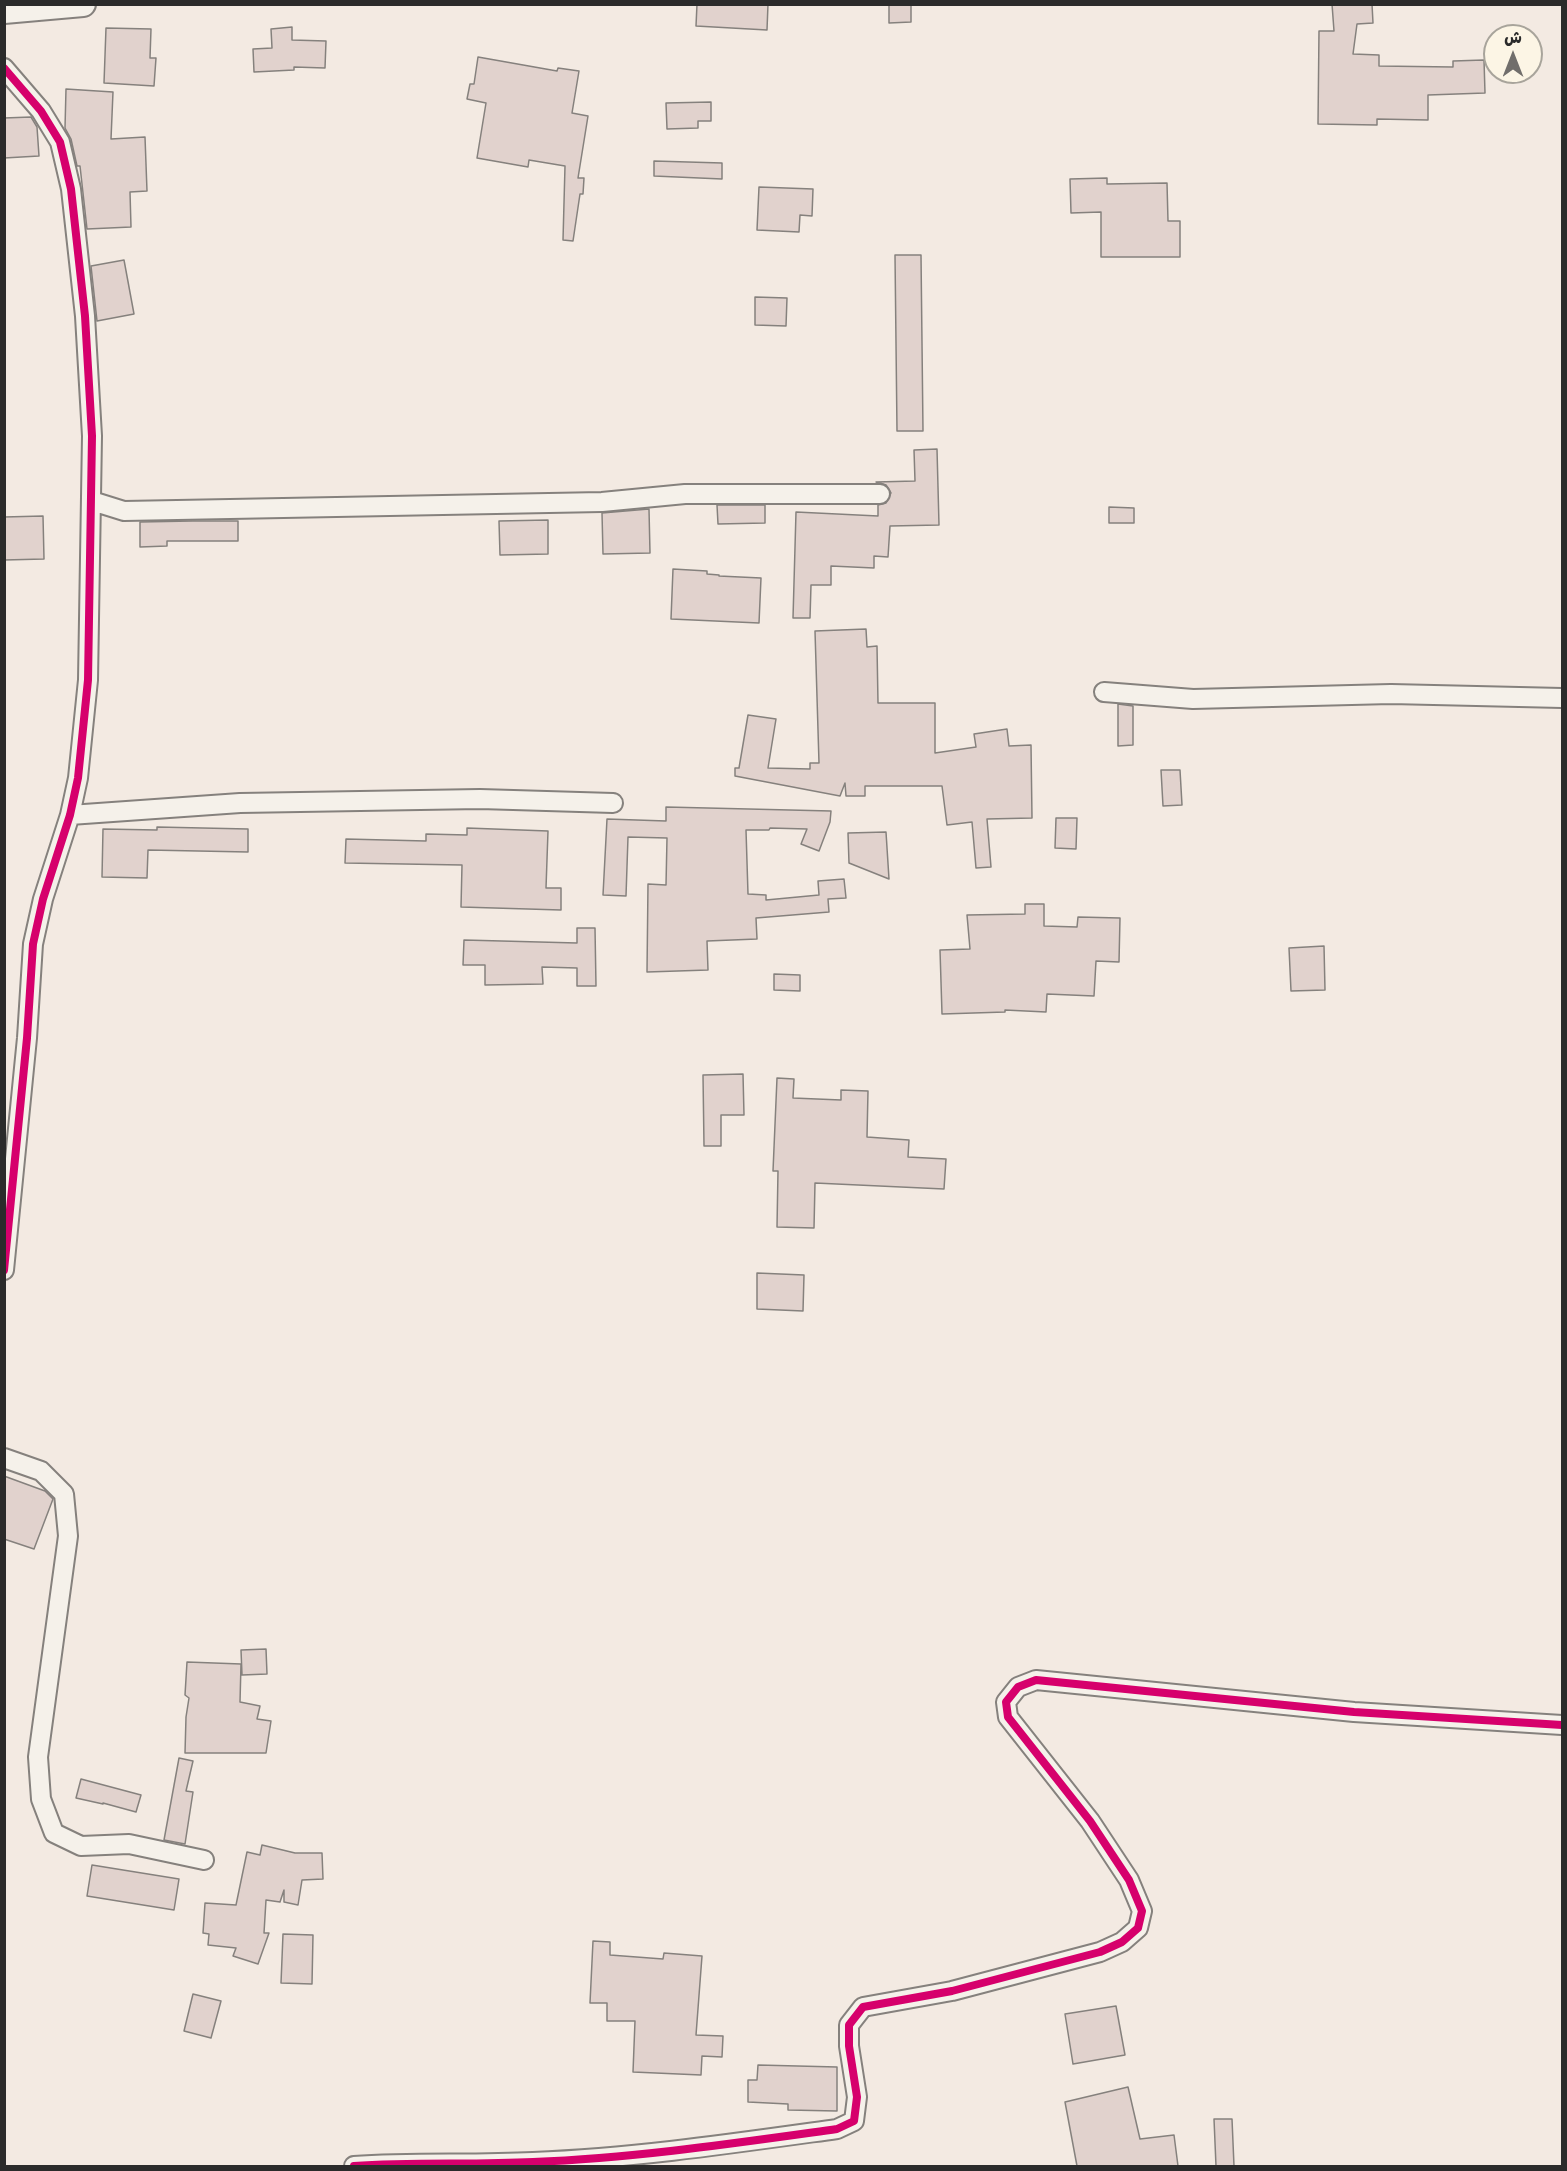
<!DOCTYPE html>
<meta charset="utf-8">
<style>
body{margin:0}
#map{position:relative;width:1567px;height:2171px;overflow:hidden;background:#f3eae2;font-family:Sriracha,"Playpen Sans Arabic",sans-serif}
canvas{display:block}
.frame{position:absolute;inset:0;border:6px solid #2b2b2b;pointer-events:none}
.north{position:absolute;left:1483px;top:24px;width:60px;height:60px;box-sizing:border-box;background:#fcf5e5;border:2px solid #a8a49b;border-radius:50%;rotate:0deg;font-size:16px;font-weight:700;line-height:24px;text-align:center;color:#2b2b2b}
.north::after{content:'';display:block;margin:auto;width:21px;height:27px;background:#716e6b;clip-path:polygon(50% 0,100% 100%,50% 72%,0 100%)}
</style>
<div id="map">
<canvas width="1567" height="2171"></canvas>
<div class="frame"></div>
<div class="north">ش</div>
</div>
<script>
const c = document.querySelector('canvas').getContext('2d');
c.lineJoin = 'round';
function fillPath(path, color) {
  c.fillStyle = color;
  c.fill(path, 'evenodd');
}
function stroke(path, color, width, dash) {
  c.strokeStyle = color;
  c.lineWidth = width;
  c.lineCap = dash ? 'butt' : 'round';
  c.setLineDash(dash || []);
  c.stroke(path);
}
const building = new Path2D(`
 M697 4H768L767 30 696 26Z
 M889 4H911V22L889 23Z
 M1332 4H1372L1373 23 1357 24 1353 54 1379 55V66L1453 67V61L1484 60 1485 93 1428 95V120L1377 119V125L1318 124 1319 31H1334Z
 M292 27V40L326 41 325 68 294 67V70L254 72 253 49 272 48 271 29Z
 M106 28 151 29 150 58H156L154 86 104 83Z
 M478 57 557 71 558 68 579 71 572 113 588 116 578 178H584L583 194H580L573 241 563 240 565 166 529 160 528 167 477 158 486 103 467 99 470 84H474Z
 M66 89 113 92 111 139 145 137 147 191 130 192 131 227 87 229 80 166H77L71 139 65 128Z
 M711 102V121H698V128L667 129 666 103Z
 M31 117 37 127 39 156 4 158V118Z
 M654 161 722 163V179L654 176Z
 M1107 178V184L1167 183 1168 221H1180V257H1101V212L1071 213 1070 179Z
 M759 187 813 189 812 216 800 215 799 232 757 230Z
 M895 255H921L923 431H897Z
 M124 260 134 314 97 321 91 266Z
 M755 297 787 298 786 326 755 325Z
 M937 449 939 525 890 526 888 557 874 556V568L831 566V585H811L810 618H793L796 512 878 516V505L886 503 891 493 886 485 876 482 915 481 914 450Z
 M717 505H765V523L718 524Z
 M1109 507 1134 508V523H1109Z
 M649 509 650 553 603 554 602 513Z
 M43 516 44 559 4 560V517Z
 M548 520V554L500 555 499 521Z
 M192 521H238V541H167V546L140 547V522Z
 M673 569 707 571V574L719 575V576L761 578 759 623 671 619Z
 M866 629 867 647 877 646 878 703H935V753L976 747 974 734 1007 729 1009 746 1031 745 1032 818 987 819 991 867 976 868 972 822 947 825 942 786H865V796H846L845 783 840 796 735 776V768H739L748 715 776 719 768 768 810 769V763H819L815 631Z
 M1118 704 1133 706V745L1118 746Z
 M1161 770H1180L1182 805 1163 806Z
 M666 807 831 811 830 822 819 851 801 844 807 829 770 828 769 830H746L748 894 766 895V900L819 895 818 881 844 879 846 898 828 899 829 912 756 918 757 939 707 941 708 970 647 972 648 884 666 885 667 838 628 837 626 896 603 895 607 819 666 821Z
 M1056 818H1077L1076 849 1055 848Z
 M157 827 248 829V852L148 850 147 878 102 877 103 829 157 830Z
 M467 828 548 831 546 888H561V910L461 907 462 865 345 863 346 839 426 841V834L467 835Z
 M886 832 889 879 849 863 848 833Z
 M1025 904H1044V926L1077 927 1078 917 1120 918 1119 962 1096 961 1094 996 1047 994 1046 1012 1005 1010V1012L942 1014 940 950 970 949 967 915 1025 914Z
 M577 928H595L596 986H577V968L542 967 543 984 485 985V965H463L464 940 577 943Z
 M1324 946 1325 990 1291 991 1289 948Z
 M774 974 800 975V991L774 990Z
 M743 1074 744 1115H721V1146H704L703 1075Z
 M777 1078 794 1079 793 1098 841 1100V1090L868 1091 867 1137 909 1140 908 1157 946 1159 944 1189 815 1183 814 1228 777 1227 778 1171H773Z
 M757 1273 804 1275 803 1311 757 1309Z
 M4 1476 45 1491 53 1499 34 1549 4 1539Z
 M266 1649 267 1674 242 1675 241 1650Z
 M187 1662 241 1664 240 1702 260 1706 257 1719 271 1721 266 1753H185L186 1717 189 1698 185 1695Z
 M179 1758 193 1761 186 1791 193 1792 185 1844 164 1840Z
 M81 1779 141 1795 136 1812 103 1803V1804L76 1798Z
 M262 1845 295 1853H322L323 1879 302 1880 298 1905 284 1902V1890L280 1902 266 1900 264 1933H269L258 1964 233 1956 236 1948 208 1945 209 1934 203 1933 205 1903 236 1905 247 1852 260 1855Z
 M92 1865 179 1879 174 1910 87 1896Z
 M283 1934 313 1935 312 1984 281 1983Z
 M593 1941 610 1942V1955L663 1959 664 1953 702 1956 696 2035 723 2036 722 2057 702 2056 701 2075 633 2072 635 2021H607V2003H590Z
 M193 1994 221 2001 211 2038 184 2031Z
 M1116 2006 1125 2055 1073 2064 1065 2014Z
 M758 2065 837 2067V2111L788 2110V2104L748 2102V2080H757Z
 M1128 2087 1140 2139 1174 2135 1178 2166H1077L1065 2102Z
 M1214 2119H1232L1234 2166H1216Z`);
const street = new Path2D(`
 M4 68 41 111 60 142 71 189 85 316 92 436 88 680 78 778 70 815 43 899 33 944 27 1038 4 1270
 M92 501 124 511 602 502 685 494H880
 M1104 692 1193 699 1391 694 1562 698
 M70 815 240 803 480 799 613 803
 M4 1458 41 1471 64 1494 68 1536 38 1757 41 1799 54 1833 81 1846 129 1844 204 1860
 M354 2166C414 2162 473 2165 533 2162 635 2158 736 2143 837 2129L854 2121 857 2097 849 2046V2025L863 2007 952 1991 1100 1952 1122 1942 1138 1928 1142 1911 1129 1880 1090 1821 1008 1717 1006 1702 1018 1687 1036 1680 1354 1712 1562 1725`);
const secondary = new Path2D(`
 M4 11 83 4`);
const cycleway = new Path2D(`
 M4 68 41 111 60 142 71 189 85 316 92 436 88 680 78 778 70 815 43 899 33 944 27 1038 4 1270
 M354 2166C414 2162 473 2165 533 2162 635 2158 736 2143 837 2129L854 2121 857 2097 849 2046V2025L863 2007 952 1991 1100 1952 1122 1942 1138 1928 1142 1911 1129 1880 1090 1821 1008 1717 1006 1702 1018 1687 1036 1680 1354 1712 1562 1725`);
fillPath(building, '#e1d2cd');
stroke(building, '#85817d', 1.5);
stroke(street, '#85817d', 22);
stroke(secondary, '#85817d', 28);
stroke(street, '#f5f1ea', 18);
stroke(secondary, '#f5f1ea', 24);
stroke(cycleway, '#d6006c', 8);
</script>
